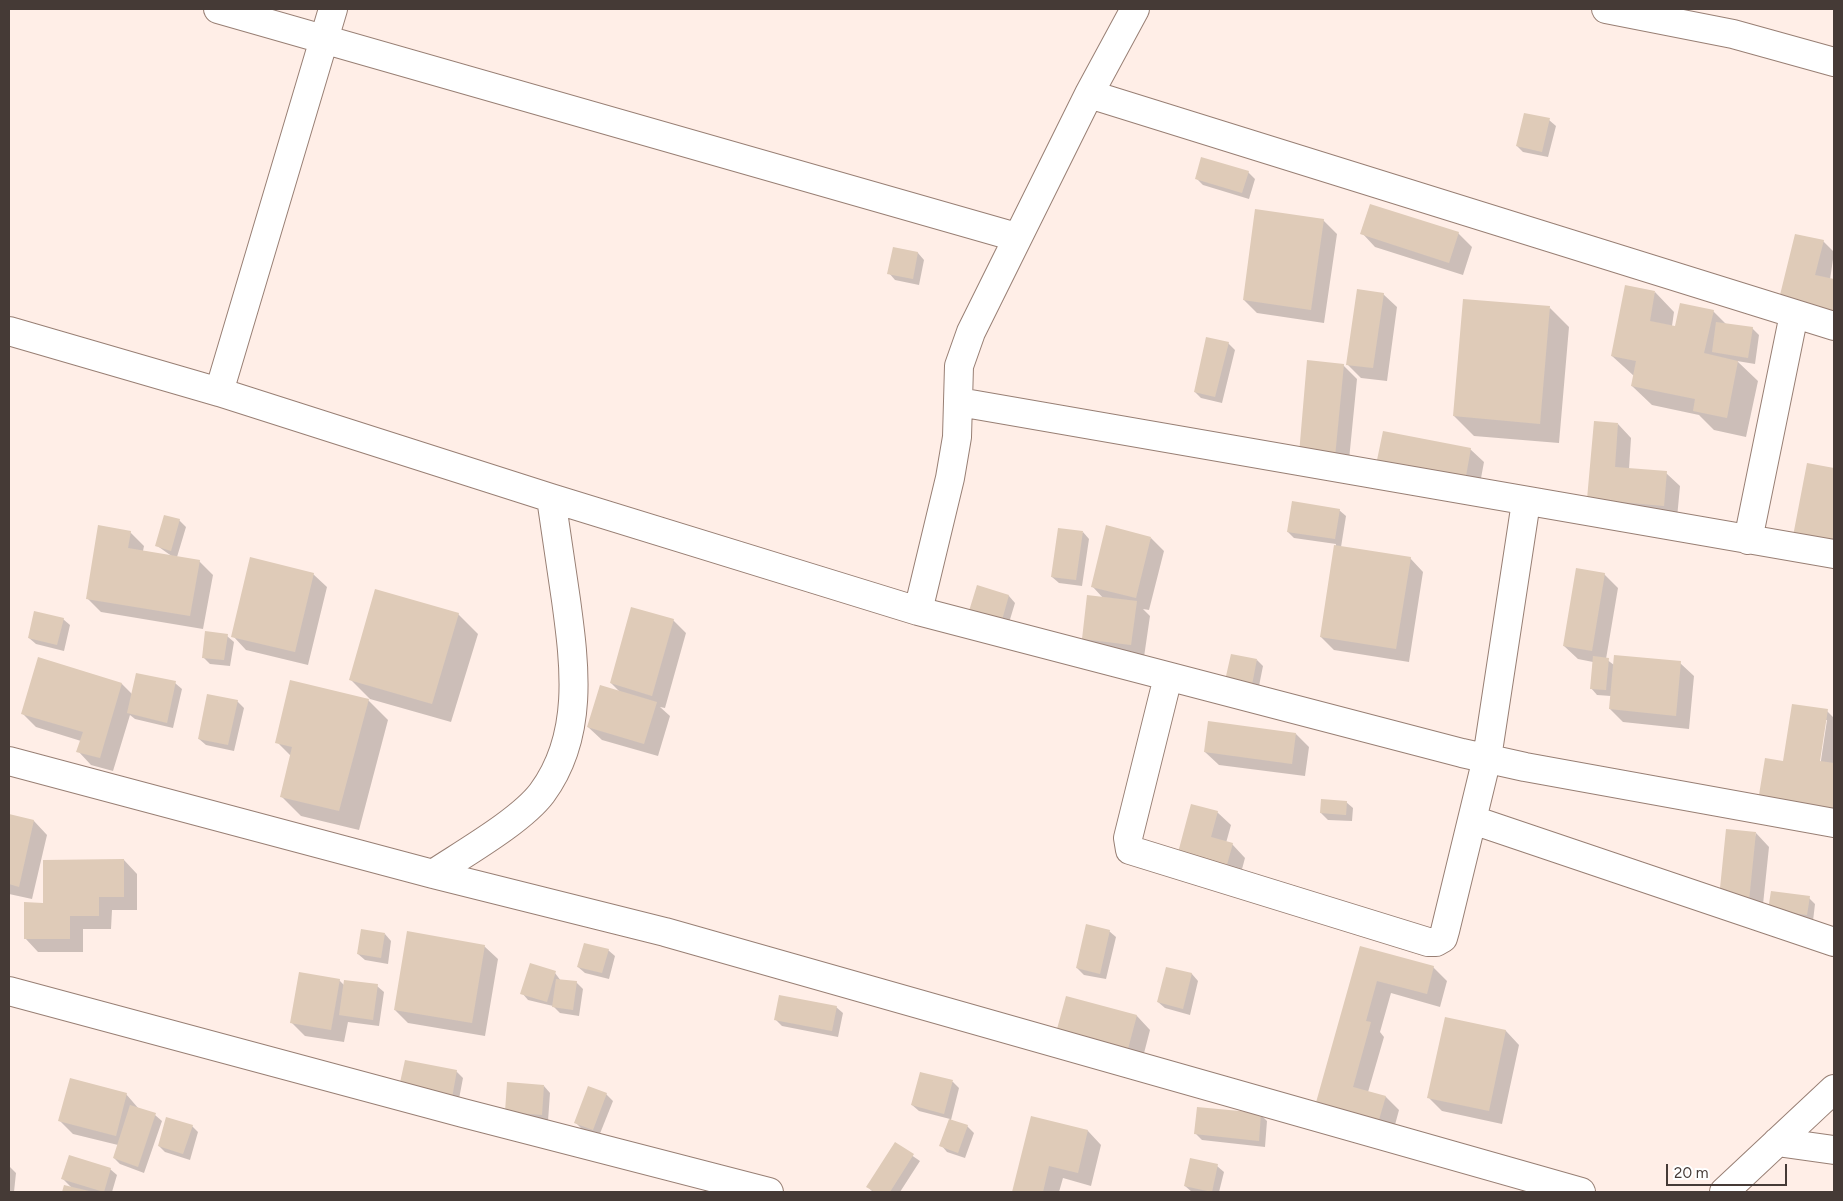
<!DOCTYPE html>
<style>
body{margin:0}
#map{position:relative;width:1843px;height:1201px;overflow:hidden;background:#ffeee7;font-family:Figtree,sans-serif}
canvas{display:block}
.frame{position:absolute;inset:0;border:10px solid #453a36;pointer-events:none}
.scale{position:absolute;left:1666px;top:1164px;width:121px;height:22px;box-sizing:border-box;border:2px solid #453a36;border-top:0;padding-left:6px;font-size:15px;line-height:18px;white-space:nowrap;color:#453a36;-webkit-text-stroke:4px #fff;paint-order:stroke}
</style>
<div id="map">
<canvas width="1843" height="1201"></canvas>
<div class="frame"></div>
<div class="scale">20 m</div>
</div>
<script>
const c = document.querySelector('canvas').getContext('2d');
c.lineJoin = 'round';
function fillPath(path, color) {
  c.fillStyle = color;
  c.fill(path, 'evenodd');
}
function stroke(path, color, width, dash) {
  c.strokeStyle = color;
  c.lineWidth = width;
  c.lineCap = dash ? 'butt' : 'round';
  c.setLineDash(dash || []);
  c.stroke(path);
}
const shadow = new Path2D(`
 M1549 120 1556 126 1548 157 1523 152 1517 146Z
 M1248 172 1255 179 1249 199 1203 185 1196 178Z
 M1323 220 1337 234 1324 323 1257 313 1244 300Z
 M1362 233H1458L1472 247 1463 275 1375 247Z
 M1823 241 1834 252 1830 280 1834 281V322L1794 312Z
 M894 248 918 253 924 260 919 285 895 280 889 273Z
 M1655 292 1674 312 1672 326 1676 327 1713 311 1726 324 1752 328 1759 335 1755 364 1737 361 1758 381 1746 437 1714 430 1699 415 1652 405 1632 386 1634 376 1612 356Z
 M1383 294 1397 307 1387 381 1361 378 1348 365Z
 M1550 308 1569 327 1559 443 1474 436 1454 416Z
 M1228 343 1235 350 1222 403 1201 398 1195 392Z
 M1343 365 1357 379 1348 470 1313 467Z
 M1618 424 1631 438 1629 469 1666 473 1680 486 1677 518 1588 499Z
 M1470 449 1484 462 1479 489 1392 473 1379 459Z
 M1808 465 1834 470V559Z
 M1339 510 1346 516 1341 547 1410 558 1423 572 1409 662 1334 650 1321 637 1336 544 1294 538 1288 532Z
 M179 520 186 527 177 557 199 561 213 575 203 629 101 612 87 598 130 532 144 546 143 551 173 557 156 545Z
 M1083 532 1089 539 1082 586 1059 583 1052 577Z
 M1151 538 1164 551 1149 610 1143 609 1150 616 1144 657 1097 652 1083 638 1104 599 1092 586Z
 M313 574 327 587 308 665 246 650 233 636Z
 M1604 574 1618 588 1606 659 1614 665 1680 663 1694 676 1689 729 1623 722 1610 709 1611 696 1597 695 1591 688 1593 662 1578 659 1564 646Z
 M978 586 1009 596 1015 603 1008 626 977 617Z
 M458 614 478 634 451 722 370 699 350 679Z
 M63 619 70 625 64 651 36 644 29 638Z
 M673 620 686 633 665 708 660 707 670 716 658 756 602 740 588 727 620 692 611 683Z
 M227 636 234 642 230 666 210 664 203 657Z
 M39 659 122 684 132 694 175 683 182 689 173 728 135 719 130 715 113 771 91 765 78 751 81 741 36 727 22 713Z
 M1257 660 1263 666 1257 696 1226 685Z
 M368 700 388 720 359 830 301 816 281 796 291 756 277 742Z
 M237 701 244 708 234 751 206 745 199 739Z
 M1827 711 1834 718V823L1784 762ZM1825 720H1827L1820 767H1818Z
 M1296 734 1309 747 1305 776 1219 765 1205 752Z
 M1346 802 1353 808 1352 821 1328 820 1321 813Z
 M1217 812 1231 825 1226 843 1232 844 1245 858 1238 884 1191 873Z
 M9 816 34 821 47 835 32 899 9 894Z
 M1756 833 1769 847 1762 914 1734 911Z
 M124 860 137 874V910H112L111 929H83V952H38L25 938 44 904Z
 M1809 898 1815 904 1813 921 1776 916Z
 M1109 931 1116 937 1106 979 1084 975 1077 968Z
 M385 934 391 941 388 964 365 960 358 954Z
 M484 946 498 959 485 1036 408 1023 395 1010Z
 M1360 947 1433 967 1447 981 1440 1007 1391 993 1380 1032 1384 1037 1368 1092 1386 1097 1399 1110 1392 1136 1330 1119Z
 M608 950 615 956 609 979 585 973 578 967Z
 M1167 969 1192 974 1198 981 1190 1015 1165 1008 1158 1002Z
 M555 973 561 981 576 982 583 989 579 1016 560 1013 553 1006 528 1000 522 993Z
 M339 980 344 985 377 986 384 992 379 1026 348 1022 344 1042 305 1036 291 1022Z
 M1067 998 1137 1016 1150 1030 1142 1061 1058 1029Z
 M836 1007 843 1013 838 1037 782 1026 775 1019Z
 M1446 1018 1506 1031 1519 1045 1502 1124 1442 1111 1429 1098Z
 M456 1071 463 1078 458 1104 400 1087Z
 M921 1073 953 1082 959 1088 951 1120 967 1126 974 1133 965 1158 947 1152 941 1145 950 1119 919 1111 912 1105Z
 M544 1086 550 1093 548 1121 513 1118Z
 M126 1094 139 1109 155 1115 162 1121 144 1173 120 1164 114 1158 118 1145 73 1134 60 1121Z
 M606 1094 613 1101 599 1136 582 1129 575 1122Z
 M1261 1115 1267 1121 1265 1147 1202 1140 1196 1134Z
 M1032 1117 1088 1131 1101 1145 1091 1186 1063 1178 1059 1192H1013Z
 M192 1126 198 1132 190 1160 165 1152 159 1146Z
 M895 1144 920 1161 900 1192H873L868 1187Z
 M9 1166 16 1173 14 1192H9Z
 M1217 1166 1224 1172 1219 1192H1192L1185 1186Z
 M110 1169 117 1175 112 1192H64L65 1186 72 1188 63 1179Z`);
const building = new Path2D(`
 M1524 113 1550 118 1542 152 1516 146Z
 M1201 157 1249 171 1242 193 1195 179Z
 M1370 204 1459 232 1449 263 1360 234Z
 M1255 209 1324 219 1311 310 1243 300Z
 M1795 234 1824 240 1815 275 1834 279V312L1779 299Z
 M893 247 918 252 913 279 887 274Z
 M1625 285 1655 291 1650 321 1675 326 1680 303 1714 310 1704 353 1738 361 1727 418 1693 411 1695 399 1631 386 1636 361 1611 356Z
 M1357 289 1384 293 1373 368 1346 365Z
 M1463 299 1550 306 1540 424 1453 416Z
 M1716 322 1753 327 1748 358 1712 352Z
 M1206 337 1229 342 1215 397 1194 392Z
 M1307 360 1344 364 1335 457 1299 454Z
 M1594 421 1618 423 1615 467 1667 471 1664 506 1587 499Z
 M1383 431 1471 448 1466 476 1377 460Z
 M1807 463 1834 468V532L1832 543 1793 536Z
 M1292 501 1340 509 1335 539 1287 532Z
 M164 515 180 519 171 551 155 546Z
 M98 525 131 531 128 548 200 560 190 616 86 599Z
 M1106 525 1151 537 1136 598 1091 587Z
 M1058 528 1083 531 1076 580 1051 577Z
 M1334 545 1411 557 1396 649 1320 637Z
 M250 557 314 573 295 652 231 637Z
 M1576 568 1605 573 1592 651 1563 646Z
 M977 585 1009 595 1002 620 969 611Z
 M375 589 459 613 432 704 349 680Z
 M1087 595 1137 601 1131 645 1082 639Z
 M631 607 674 619 652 696 610 683Z
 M34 611 64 618 57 645 28 638Z
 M205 631 228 634 224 660 202 658Z
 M1231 654 1257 659 1251 690 1224 685Z
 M1614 655 1681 661 1676 716 1609 709Z
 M1593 656 1609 658 1606 690 1590 689Z
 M38 657 122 683 100 758 76 752 83 732 21 714Z
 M136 673 176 681 167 723 127 713Z
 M290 680 369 699 339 811 280 797 292 747 275 743Z
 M600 685 657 702 644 744 587 727Z
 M207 694 238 700 228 745 198 739Z
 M1792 704 1828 709 1820 761 1834 763V812L1758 801 1765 758 1783 761Z
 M1208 721 1296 733 1292 764 1204 752Z
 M1321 799 1347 801 1346 815 1320 813Z
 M1191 804 1218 811 1211 837 1233 843 1225 872 1176 860Z
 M9 814 34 820 19 887 9 884Z
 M1726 829 1756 832 1749 901 1719 898Z
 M124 859V897H99V916H70V939H24V902L43 903V860Z
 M1771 891 1810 896 1807 915 1768 910Z
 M1086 924 1110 930 1100 974 1076 968Z
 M361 929 385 933 381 958 357 954Z
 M407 931 485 945 472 1023 394 1010Z
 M584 943 609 949 602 973 577 967Z
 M1360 946 1434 966 1427 994 1377 981 1366 1021 1371 1022 1353 1087 1386 1096 1378 1123 1315 1106Z
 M530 963 556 971 547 1002 520 994Z
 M1166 967 1192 973 1183 1009 1157 1002Z
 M299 972 340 979 331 1030 290 1023Z
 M556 979 577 981 573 1010 552 1007Z
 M344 980 378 984 373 1020 339 1015Z
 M779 995 837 1006 832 1031 774 1020Z
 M1066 996 1137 1015 1128 1049 1057 1029Z
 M1445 1017 1506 1030 1489 1111 1427 1098Z
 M405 1060 457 1070 452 1098 399 1087Z
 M920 1072 953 1080 944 1114 911 1105Z
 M70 1078 127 1093 116 1136 58 1121Z
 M507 1082 544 1085 542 1115 505 1112Z
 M588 1086 607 1093 593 1130 574 1123Z
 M130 1105 156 1113 138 1167 113 1158Z
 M1197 1107 1261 1113 1259 1141 1194 1134Z
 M1031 1116 1088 1130 1078 1173 1049 1166 1043 1192H1012Z
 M166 1117 193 1125 183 1154 158 1146Z
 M949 1119 968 1125 958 1153 939 1146Z
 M895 1142 914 1154 890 1192H875L866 1187Z
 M69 1155 111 1168 104 1192 61 1179Z
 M1190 1158 1218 1164 1212 1192 1184 1186Z
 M64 1185 93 1192H62Z`);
const minor = new Path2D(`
 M218 9 1016 237
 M1606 9 1733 34 1834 62
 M1089 94 1834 326
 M9 331 219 392 551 498 918 611 1462 753 1525 767 1834 823
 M219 392 333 9
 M959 402 1834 554
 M1748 540 1794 314
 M918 611 950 478 957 437 959 366 971 332 1089 94 1135 9
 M1168 677 1128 838 1130 850 1428 942H1436L1443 938 1445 931 1487 758 1526 502
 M9 761 433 874 665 932 1581 1192
 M1473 820 1834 942
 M433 874C463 854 521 821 542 793 584 736 575 666 566 600 561 566 556 532 551 498
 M9 991 463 1113 769 1192
 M1777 1142 1834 1150
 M1724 1192 1834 1089`);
fillPath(shadow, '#0003');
fillPath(building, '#dfcbb8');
stroke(minor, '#987f74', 30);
stroke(minor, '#fff', 28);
</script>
